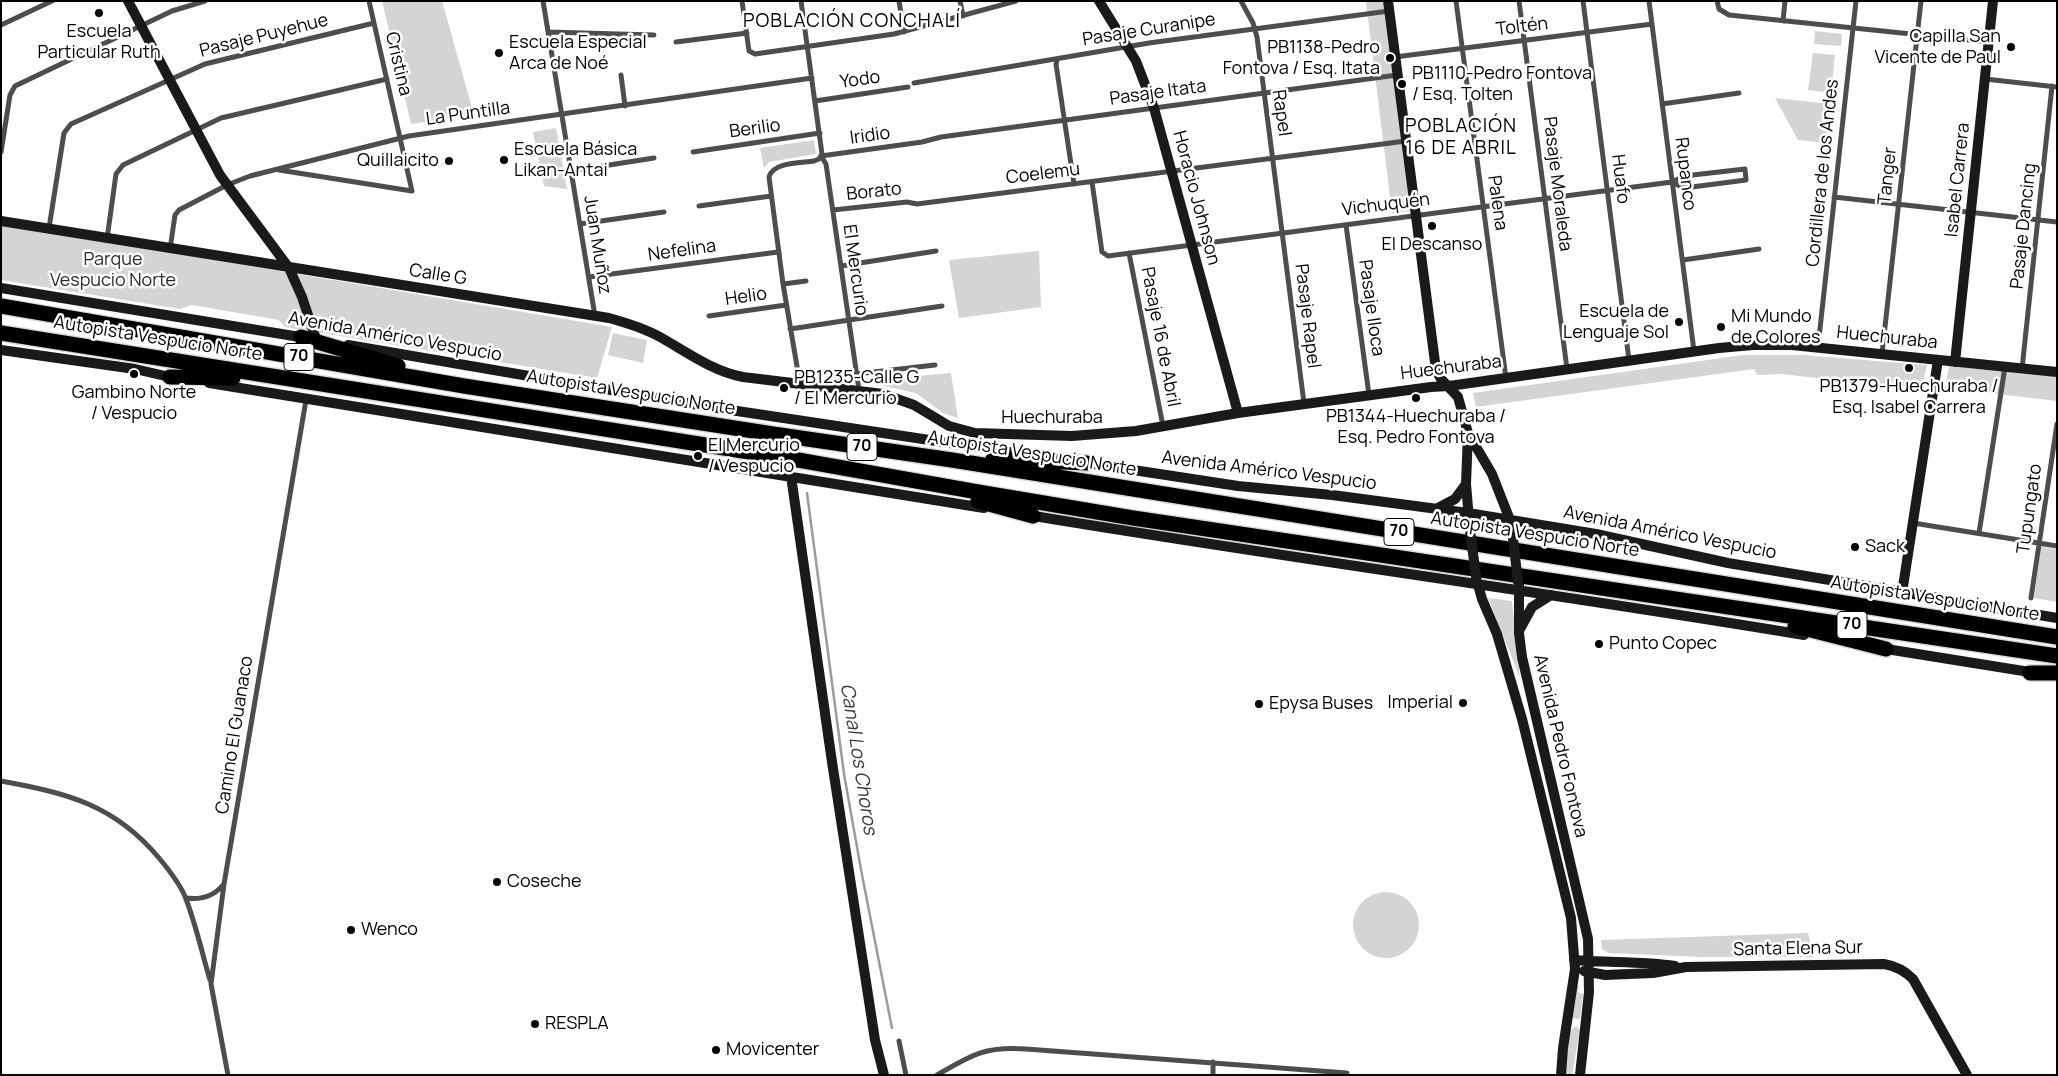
<!DOCTYPE html>
<meta charset="utf-8">
<style>
body{margin:0}
#map{position:relative;width:2058px;height:1076px;overflow:hidden;background:#fff;font-family:Manrope,sans-serif}
canvas{display:block}
.frame{position:absolute;inset:0;border:2px solid #000;pointer-events:none}
</style>
<div id="map">
<canvas width="2058" height="1076"></canvas>
<div class="frame"></div>
</div>
<script>
const c = document.querySelector('canvas').getContext('2d');
c.lineJoin = 'round';
function fillPath(path, color) {
  c.fillStyle = color;
  c.fill(path, 'evenodd');
}
function stroke(path, color, width, dash) {
  c.strokeStyle = color;
  c.lineWidth = width;
  c.lineCap = dash ? 'butt' : 'round';
  c.setLineDash(dash || []);
  c.stroke(path);
}
function label(font, color, halo, rows, align = 'center') {
  c.font = font + ' Manrope,sans-serif';
  c.lineWidth = 5;
  c.setLineDash([]);
  c.textBaseline = 'middle';
  c.strokeStyle = halo;
  c.fillStyle = color;
  for (const [text, x, y, turn = 0] of rows) {
    c.save();
    c.translate(x, y);
    c.rotate((+turn || 0) * Math.PI / 180);
    c.textAlign = isNaN(turn) ? turn : align;
    if (halo) c.strokeText(text, 0, 0);
    c.fillText(text, 0, 0);
    c.restore();
  }
}
const green = new Path2D(`
 M382 1H442L474 115 411 124Z
 M1366 1H1383L1410 211 1392 213Z
 M1815 31 1842 34 1841 46 1814 44Z
 M1813 53 1835 55 1831 93 1808 90Z
 M1775 98 1830 104 1826 143 1798 140Z
 M556 128 567 189 544 186 533 132Z
 M814 140 816 154 769 162 764 168 760 148Z
 M1 224 612 327 597 378 285 327 279 320 192 305 180 309 1 280Z
 M1039 251 1041 307 959 318 949 260Z
 M613 333 647 340 643 363 608 355Z
 M1743 355H1802L1927 365 1921 390 1781 374 1757 375 1754 369 1476 407 1473 393Z
 M1949 366 2057 376V401L1945 388Z
 M951 373 958 418 943 413 916 393 861 381Z
 M2041 547 2057 549V602L2034 598Z
 M1488 598 1512 601 1520 678Z
 M1353 925a33 33 0 1 1 66 0a33 33 0 1 1-66 0Z
 M1808 933 1814 957H1701L1608 953 1602 949 1601 940Z
 M1576 985 1579 986 1578 992 1583 994 1580 1019 1571 1018Z
 M1576 1026 1580 1030 1572 1075H1566C1566 1062 1564 1032 1576 1026Z`);
const stream = new Path2D(`
 M807 493 844 774 862 875 892 1028`);
const street = new Path2D(`
 M543 1 595 316
 M742 1 749 51 755 54 894 34 1016 1
 M899 1 904 32
 M960 1 963 16
 M1241 1 1253 23 1257 37 1304 403
 M1456 1 1506 378
 M1519 1 1567 369
 M1583 1 1629 360
 M1649 1 1694 351
 M1717 1 1719 9 1729 15 1988 42
 M1783 21 1785 1
 M1 25 52 1
 M548 32 654 35
 M676 42 747 33
 M1395 57 1652 24
 M1057 60 1056 64 1074 184
 M621 75 625 106
 M1985 79 2057 87
 M914 83 1149 43 1389 11
 M815 101 908 87
 M1662 104 1739 93
 M1 152 10 95 15 86 172 11 205 1
 M693 152 820 133
 M821 156 922 142 941 137 1397 75
 M821 156 826 164 859 390
 M279 170 412 191 369 1
 M571 171 654 158
 M1092 182 1102 252 1108 256 1672 182 1684 176 1745 169 1746 180 1684 188 1672 182
 M1834 197 2057 222
 M699 206 771 196
 M833 210 907 202 917 204 1406 141
 M580 224 664 212
 M1346 225 1369 395
 M49 228 64 133 71 124 205 64 374 23
 M107 239 116 174 123 165 221 118 387 79
 M170 249 175 215 179 210 227 185 250 176 409 136 812 78
 M1129 253 1163 426
 M1683 260 1759 249
 M841 266 936 251
 M589 277 778 252
 M783 284 806 281
 M709 316 786 305
 M790 329 942 306
 M1818 347 1856 1
 M1882 354 1921 1
 M2022 369 2052 86
 M856 374 935 365
 M800 384 783 284 769 177C773 162 800 163 814 161L819 159 822 154 801 1
 M1913 523 2057 546
 M1979 533 2005 367
 M2031 598 2057 424
 M1 781C66 793 114 804 159 858 169 870 181 885 186 899 196 925 202 953 210 980
 M186 898C201 900 214 896 223 885
 M899 1041 906 1075
 M228 1075 211 984 224 884 306 400
 M937 1075C971 1055 985 1046 1026 1049L1347 1073
 M1213 1075V1062`);
const secondary = new Path2D(`
 M128 1 220 175 289 268 302 297 316 339
 M1099 1 1136 61 1154 108 1238 413
 M1388 1 1436 370 1441 379 1458 397 1468 433 1492 474 1512 525
 M1 221 609 318C627 323 644 328 660 337 687 352 712 371 743 377L883 394 914 405 949 426 975 433 1072 436 1136 431 1238 413 1431 387 1449 386 1719 348 1753 345H1792L2057 372
 M1 288 306 338
 M348 345 704 406 1029 455
 M1 350 135 369 174 378
 M1955 362 1993 1
 M209 383 984 508
 M1468 433 1466 484 1469 520
 M1081 462 1238 486 1332 495 1468 513 1596 534 1728 563 2057 618
 M791 476 832 762 875 1040 884 1075
 M1438 508 1455 499 1466 484
 M1028 515C1286 558 1546 592 1804 635
 M1476 578 1482 599 1497 634 1522 719 1571 918 1575 969 1563 1048 1561 1075
 M1519 583V633L1522 657 1588 939 1589 992 1580 1075
 M1902 593 1938 360
 M1520 629 1532 607 1551 595
 M1880 648 2036 673
 M1574 960C1608 963 1642 961 1675 966
 M1584 971 1605 975 1653 973 1686 967 1884 964C1896 966 1904 970 1913 979L1967 1075`);
const highway = new Path2D(`
 M1 306 464 386 773 434 952 460 2057 637
 M1 333 787 458 978 492 1133 518 2057 656
 M301 337 398 366
 M170 377 233 378
 M993 459 1087 463
 M978 501 1033 516
 M1795 626 1886 649
 M2030 673H2057`);
const secondaryBridge = new Path2D(`
 M1469 523 1476 576
 M1512 530 1518 582`);
const markers = [
 [99,13,5,"#000"],
 [2011,47,5,"#000"],
 [499,53,5,"#000"],
 [1390,58,5,"#000"],
 [1402,84,5,"#000"],
 [504,160,5,"#000"],
 [449,161,5,"#000"],
 [1432,226,5,"#000"],
 [1679,322,5,"#000"],
 [1721,327,5,"#000"],
 [1909,368,5,"#000"],
 [134,374,5,"#000"],
 [784,388,5,"#000"],
 [1416,398,5,"#000"],
 [698,456,5,"#000"],
 [1855,547,5,"#000"],
 [1599,644,5,"#000"],
 [1463,703,5,"#000"],
 [1259,704,5,"#000"],
 [497,882,5,"#000"],
 [351,930,5,"#000"],
 [535,1024,5,"#000"],
 [716,1050,5,"#000"]
];
const shields = [
 [299,357,30],
 [862,447,30],
 [1399,532,30],
 [1852,625,30]
];
const shieldNames = [
 ["70",299,357],
 ["70",862,447],
 ["70",1399,532],
 ["70",1852,625]
];
const streetNames = [
 ["Toltén",1522,27,-7],
 ["Pasaje Curanipe",1149,30,-9],
 ["Pasaje Puyehue",264,36,-14],
 ["Cristina",398,64,77],
 ["Yodo",860,80,-8],
 ["Pasaje Itata",1158,93,-8],
 ["Rapel",1281,113,82],
 ["La Puntilla",468,114,-8],
 ["Berilio",755,129,-8],
 ["Iridio",870,136,-8],
 ["Cordillera de los Andes",1823,173,-84],
 ["Coelemu",1043,174,-7],
 ["Rupanco",1685,174,83],
 ["Tanger",1888,176,-84],
 ["Huafo",1620,179,83],
 ["Isabel Carrera",1958,180,-84],
 ["Pasaje Moraleda",1557,184,83],
 ["Borato",874,192,-6],
 ["Horacio Johnson",1196,198,75],
 ["Palena",1497,203,82],
 ["Vichuquén",1386,205,-7],
 ["Pasaje Dancing",2024,226,-84],
 ["Juan Muñoz",597,245,81],
 ["Nefelina",682,251,-8],
 ["El Mercurio",855,270,82],
 ["Calle G",438,275,9],
 ["Helio",746,297,-8],
 ["Pasaje Iloca",1371,308,82],
 ["Pasaje Rapel",1307,316,83],
 ["Avenida Américo Vespucio",395,337,10],
 ["Pasaje 16 de Abril",1160,337,79],
 ["Huechuraba",1887,338,6],
 ["Autopista Vespucio Norte",158,339,9],
 ["Huechuraba",1451,368,-7],
 ["Autopista Vespucio Norte",631,393,9],
 ["Huechuraba",1052,418],
 ["Autopista Vespucio Norte",1032,454,9],
 ["Avenida Américo Vespucio",1269,471,7],
 ["Tupungato",2030,509,-82],
 ["Avenida Américo Vespucio",1670,533,11],
 ["Autopista Vespucio Norte",1535,535,9],
 ["Autopista Vespucio Norte",1935,599,9],
 ["Camino El Guanaco",235,735,-81],
 ["Avenida Pedro Fontova",1560,746,77],
 ["Santa Elena Sur",1798,949,-1]
];
const poiNames = [
 ["Escuela",99,32,"center"],
 ["Particular Ruth",99,53,"center"],
 ["Capilla San",2001,37,"right"],
 ["Vicente de Paul",2001,58,"right"],
 ["Escuela Especial",509,43],
 ["Arca de Noé",509,64],
 ["PB1138-Pedro",1380,48,"right"],
 ["Fontova / Esq. Itata",1380,69,"right"],
 ["PB1110-Pedro Fontova",1412,74],
 ["/ Esq. Tolten",1412,95],
 ["Escuela Básica",514,150],
 ["Likan-Antai",514,171],
 ["Quillaicito",439,161,"right"],
 ["El Descanso",1432,245,"center"],
 ["Escuela de",1669,312,"right"],
 ["Lenguaje Sol",1669,333,"right"],
 ["Mi Mundo",1731,317],
 ["de Colores",1731,338],
 ["PB1235-Calle G",794,378],
 ["/ El Mercurio",794,399],
 ["PB1379-Huechuraba /",1909,387,"center"],
 ["Esq. Isabel Carrera",1909,408,"center"],
 ["Gambino Norte",134,393,"center"],
 ["/ Vespucio",134,414,"center"],
 ["PB1344-Huechuraba /",1416,417,"center"],
 ["Esq. Pedro Fontova",1416,438,"center"],
 ["El Mercurio",708,446],
 ["/ Vespucio",708,467],
 ["Sack",1865,547],
 ["Punto Copec",1609,644],
 ["Imperial",1453,703,"right"],
 ["Epysa Buses",1269,704],
 ["Coseche",507,882],
 ["Wenco",361,930],
 ["RESPLA",545,1024],
 ["Movicenter",726,1050]
];
const parkNames = [
 ["Parque",113,260],
 ["Vespucio Norte",113,281]
];
const neighbourhoodNames = [
 ["POBLACIÓN CONCHALÍ",852,22],
 ["POBLACIÓN",1461,127],
 ["16 DE ABRIL",1461,149]
];
const waterNames = [
 ["Canal Los Choros",858,759,81]
];
fillPath(green, '#d4d4d4');
stroke(stream, '#9b9b9b', 2.5);
stroke(highway, '#dbdbdb', 18);
stroke(street, '#4d4d4d', 5);
stroke(secondary, '#1a1a1a', 10);
stroke(highway, '#000', 15);
stroke(secondaryBridge, '#1a1a1a', 10);
for (const [x, y, r, color] of markers) {
  const dot = new Path2D();
  dot.arc(x, y, r, 0, 2 * Math.PI);
  c.fillStyle = color;
  c.fill(dot);
  stroke(dot, '#fff', 2);
}
for (const [x, y, w] of shields) {
  const box = new Path2D();
  box.roundRect(x - w / 2, y - 13.5, w, 27, 4);
  c.fillStyle = '#fff';
  c.fill(box);
  stroke(box, '#000', 1);
}
label('bold 16px', '#000', null, shieldNames);
label('18px', '#000', '#fff', streetNames);
label('18px', '#000', '#fff', poiNames, 'left');
label('18px', '#2b2b2b', '#fff', parkNames);
c.letterSpacing = '1px';
label('19px', '#000', '#fff', neighbourhoodNames);
c.letterSpacing = '0px';
label('italic 19px', '#3c3c3c', '#fff', waterNames);
</script>
